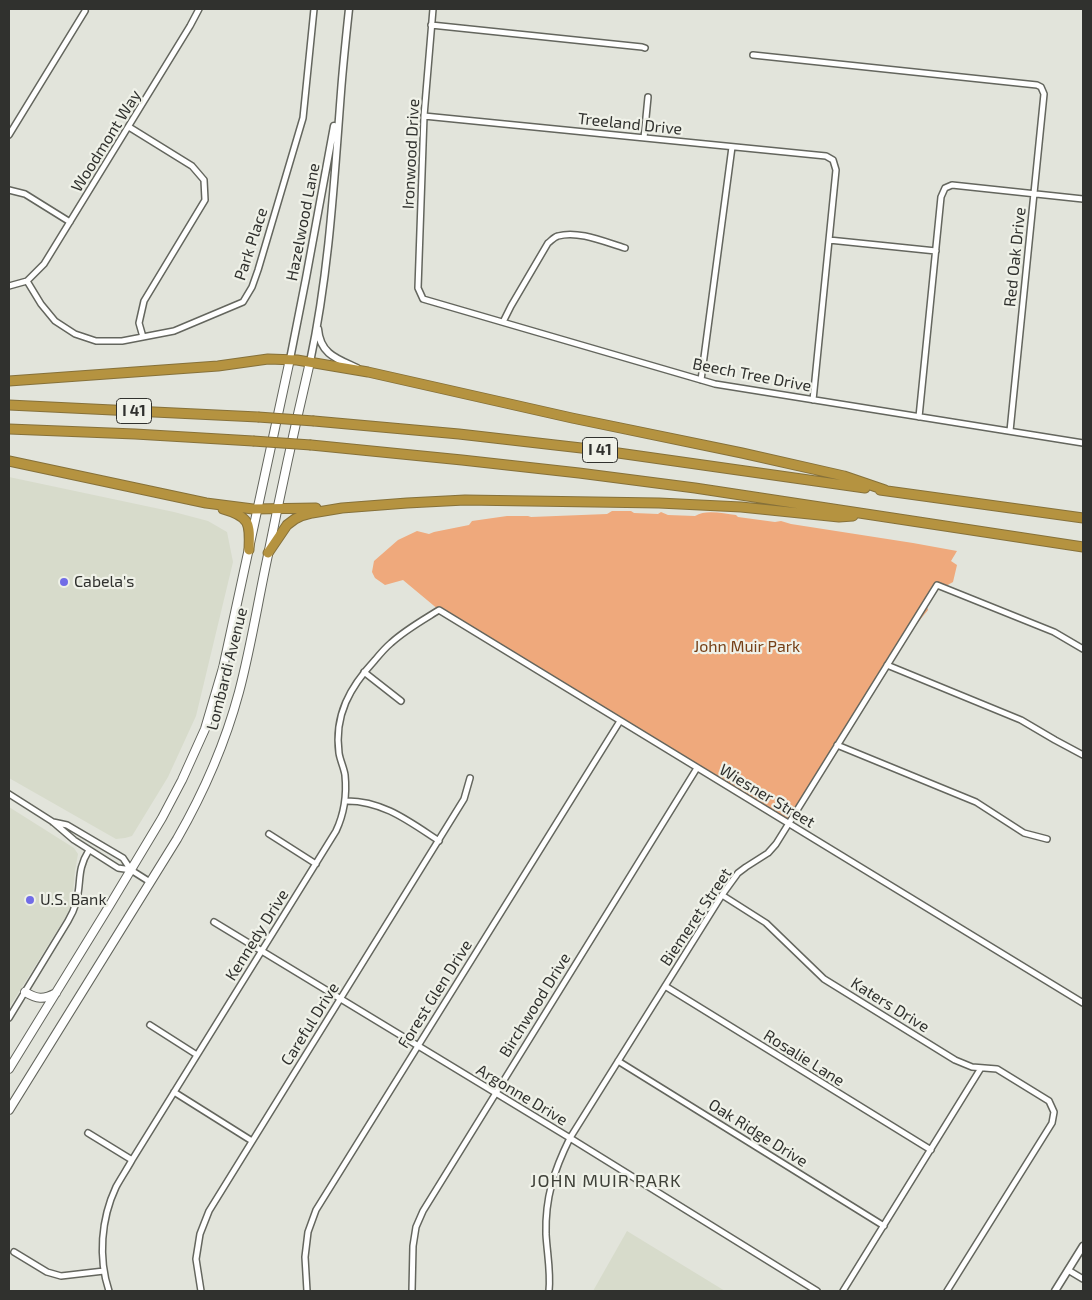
<!DOCTYPE html>
<style>
body{margin:0}
#map{position:relative;width:1092px;height:1300px;overflow:hidden;background:#e2e4db;font-family:"Exo 2",sans-serif}
canvas{display:block}
.frame{position:absolute;inset:0;border:10px solid #30312e;pointer-events:none}
</style>
<div id="map">
<canvas width="1092" height="1300"></canvas>
<div class="frame"></div>
</div>
<script>
const c = document.querySelector('canvas').getContext('2d');
c.lineJoin = 'round';
function fillPath(path, color) {
  c.fillStyle = color;
  c.fill(path, 'evenodd');
}
function stroke(path, color, width, dash) {
  c.strokeStyle = color;
  c.lineWidth = width;
  c.lineCap = dash ? 'butt' : 'round';
  c.setLineDash(dash || []);
  c.stroke(path);
}
function label(font, color, halo, rows, align = 'center') {
  c.font = font + ' "Exo 2",sans-serif';
  c.lineWidth = 4.5;
  c.setLineDash([]);
  c.textBaseline = 'middle';
  c.strokeStyle = halo;
  c.fillStyle = color;
  for (const [text, x, y, turn = 0] of rows) {
    c.save();
    c.translate(x, y);
    c.rotate((+turn || 0) * Math.PI / 180);
    c.textAlign = isNaN(turn) ? turn : align;
    if (halo) c.strokeText(text, 0, 0);
    c.fillText(text, 0, 0);
    c.restore();
  }
}
const built = new Path2D(`
 M9 477 174 512 208 521 227 532 233 562 196 716 168 777 132 836 125 838 116 839 9 778Z
 M9 807 74 848 78 854 75 871 73 893 71 906 65 918 9 1008Z
 M627 1231 725 1291H593Z`);
const green = new Path2D(`
 M612 511H631L634 513 658 514 661 512 668 515 695 516C707 509 723 514 736 515L738 517 775 522 781 521 791 524 913 543 957 551 951 561 957 565 953 582 937 591H933L926 602 928 610 911 631 788 823 439 610 403 580 385 585 375 578 372 572 374 561 398 540 417 531 429 534 434 532 469 525 472 521 507 516H528L531 517 607 514Z`);
const minor = new Path2D(`
 M433 9 424 116 418 288 423 299 715 384 1083 443
 M431 25 642 47 645 48
 M753 55 1037 85 1041 87 1044 94 1010 431
 M424 116 826 156 833 160 836 170 813 400
 M129 127 192 166 204 180 205 200 144 301 139 323 143 337
 M9 135 85 11
 M644 138 648 97
 M9 190 25 194 70 222
 M829 240 936 251
 M27 281 41 304 55 321 75 334 96 341H122L174 331 243 302 252 287 258 270 303 118 314 9
 M9 286 27 281 44 264 190 26 199 9
 M503 322 511 306 548 243C551 241 554 237 558 236 578 230 605 242 625 248
 M701 380 732 147
 M919 417 941 197 945 188 952 185 1083 199
 M887 665 1021 720 1055 740 1083 755
 M364 672 401 701
 M837 745 976 802 1024 833 1047 839
 M9 794 53 822 74 840 118 868 131 870 150 882
 M345 801C382 800 410 822 439 841
 M53 822 67 825 123 858 131 870
 M269 834 316 864
 M722 895 766 923 824 979 955 1060 972 1067 997 1069 1049 1101 1054 1112 1052 1123 947 1291
 M214 922 570 1138 817 1291
 M665 986 931 1150
 M9 1018 68 921C71 916 74 910 76 903 82 882 76 871 89 850
 M150 1025 197 1055
 M618 1061 884 1226
 M174 1092 252 1141
 M88 1133 132 1160
 M14 1252 47 1272 61 1276 104 1271
 M1068 1270 1083 1279
 M109 1291C98 1258 101 1219 116 1187 121 1178 127 1169 132 1160L336 831C344 814 347 795 345 775 344 768 340 760 339 753 334 715 350 687 375 660 380 654 385 648 391 643 405 630 423 620 439 610L1083 1003
 M201 1291 196 1259 200 1234 209 1211 464 799 470 778
 M307 1291 305 1257 308 1232 316 1210 620 721
 M412 1291 413 1246 416 1227 423 1211 697 768
 M549 1291C551 1272 547 1253 546 1234 545 1198 554 1170 570 1138L722 895 738 873 746 867 768 853 776 844 937 585 1054 632 1083 649
 M843 1291 981 1068`);
const tertiary = new Path2D(`
 M318 329C320 354 337 359 357 368
 M290 359 306 278 334 126
 M310 362C329 273 334 183 341 92 343 65 346 37 349 9
 M1055 1291 1083 1246`);
const secondary = new Path2D(`
 M25 992C37 999 43 1000 56 993
 M9 1069 108 908 162 818 182 780 205 729 223 668 290 359
 M9 1110 177 839C204 792 225 744 239 692 251 647 258 601 268 555 281 490 295 426 310 362`);
const motorway = new Path2D(`
 M9 381 218 366 268 359 297 360 368 372 572 418 742 453 844 476 885 490
 M9 405 258 417
 M314 421 459 434 590 449 865 488
 M9 429 135 434 253 441
 M311 445 462 460 579 473 695 488 1083 547
 M9 461 206 503 253 509 316 508
 M880 490 1083 518
 M223 509C251 517 250 524 249 550
 M268 553 287 525 295 519 301 516 312 513 342 508 407 503 465 500 659 503 741 507 839 517 853 516`);
const motorwayBridge = new Path2D(`
 M258 417 314 421
 M253 441 311 445`);
const markers = [
 [64,582,5,"#716ce7"],
 [30,900,5,"#716ce7"]
];
const shields = [
 [134,411,35],
 [600,450,35]
];
const shieldNames = [
 ["I 41",134,411],
 ["I 41",600,450]
];
const streetNames = [
 ["Treeland Drive",630,124,6],
 ["Woodmont Way",106,141,-58],
 ["Ironwood Drive",411,154,-87],
 ["Hazelwood Lane",303,222,-79],
 ["Park Place",251,244,-72],
 ["Red Oak Drive",1015,257,-84],
 ["Beech Tree Drive",752,375,11],
 ["Lombardi Avenue",227,669,-76],
 ["Wiesner Street",767,796,31],
 ["Biemeret Street",696,917,-56],
 ["Kennedy Drive",257,935,-58],
 ["Forest Glen Drive",435,994,-58],
 ["Birchwood Drive",535,1005,-58],
 ["Katers Drive",890,1005,32],
 ["Careful Drive",310,1024,-58],
 ["Rosalie Lane",804,1058,32],
 ["Argonne Drive",522,1095,31],
 ["Oak Ridge Drive",758,1133,32]
];
const poiNames = [
 ["Cabela's",74,582],
 ["U.S. Bank",40,900]
];
const parkNames = [
 ["John Muir Park",747,647]
];
const neighbourhoodNames = [
 ["JOHN MUIR PARK",606,1181]
];
fillPath(built, '#d7dbcb');
fillPath(green, '#efa97c');
stroke(minor, '#64665e', 8);
stroke(tertiary, '#64665e', 9);
stroke(secondary, '#64665e', 10);
stroke(motorway, '#86713a', 11);
stroke(minor, '#fff', 5);
stroke(tertiary, '#fff', 6);
stroke(secondary, '#fff', 8);
stroke(motorway, '#b59340', 9);
stroke(motorwayBridge, '#86713a', 11, []);
stroke(motorwayBridge, '#b59340', 9);
for (const [x, y, r, color] of markers) {
  const dot = new Path2D();
  dot.arc(x, y, r, 0, 2 * Math.PI);
  c.fillStyle = color;
  c.fill(dot);
  stroke(dot, '#eff1e8', 2);
}
for (const [x, y, w] of shields) {
  const box = new Path2D();
  box.roundRect(x - w / 2, y - 12.5, w, 25, 4);
  c.fillStyle = '#eff1e8';
  c.fill(box);
  stroke(box, '#30312e', 1);
}
label('bold 15px', '#30312e', null, shieldNames);
label('16px', '#30312e', '#eff1e8', streetNames);
label('16px', '#30312e', '#eff1e8', poiNames, 'left');
label('16px', '#764017', '#eff1e8', parkNames);
c.letterSpacing = '1px';
label('18px', '#3f4139', '#eff1e8', neighbourhoodNames);
c.letterSpacing = '0px';
</script>
